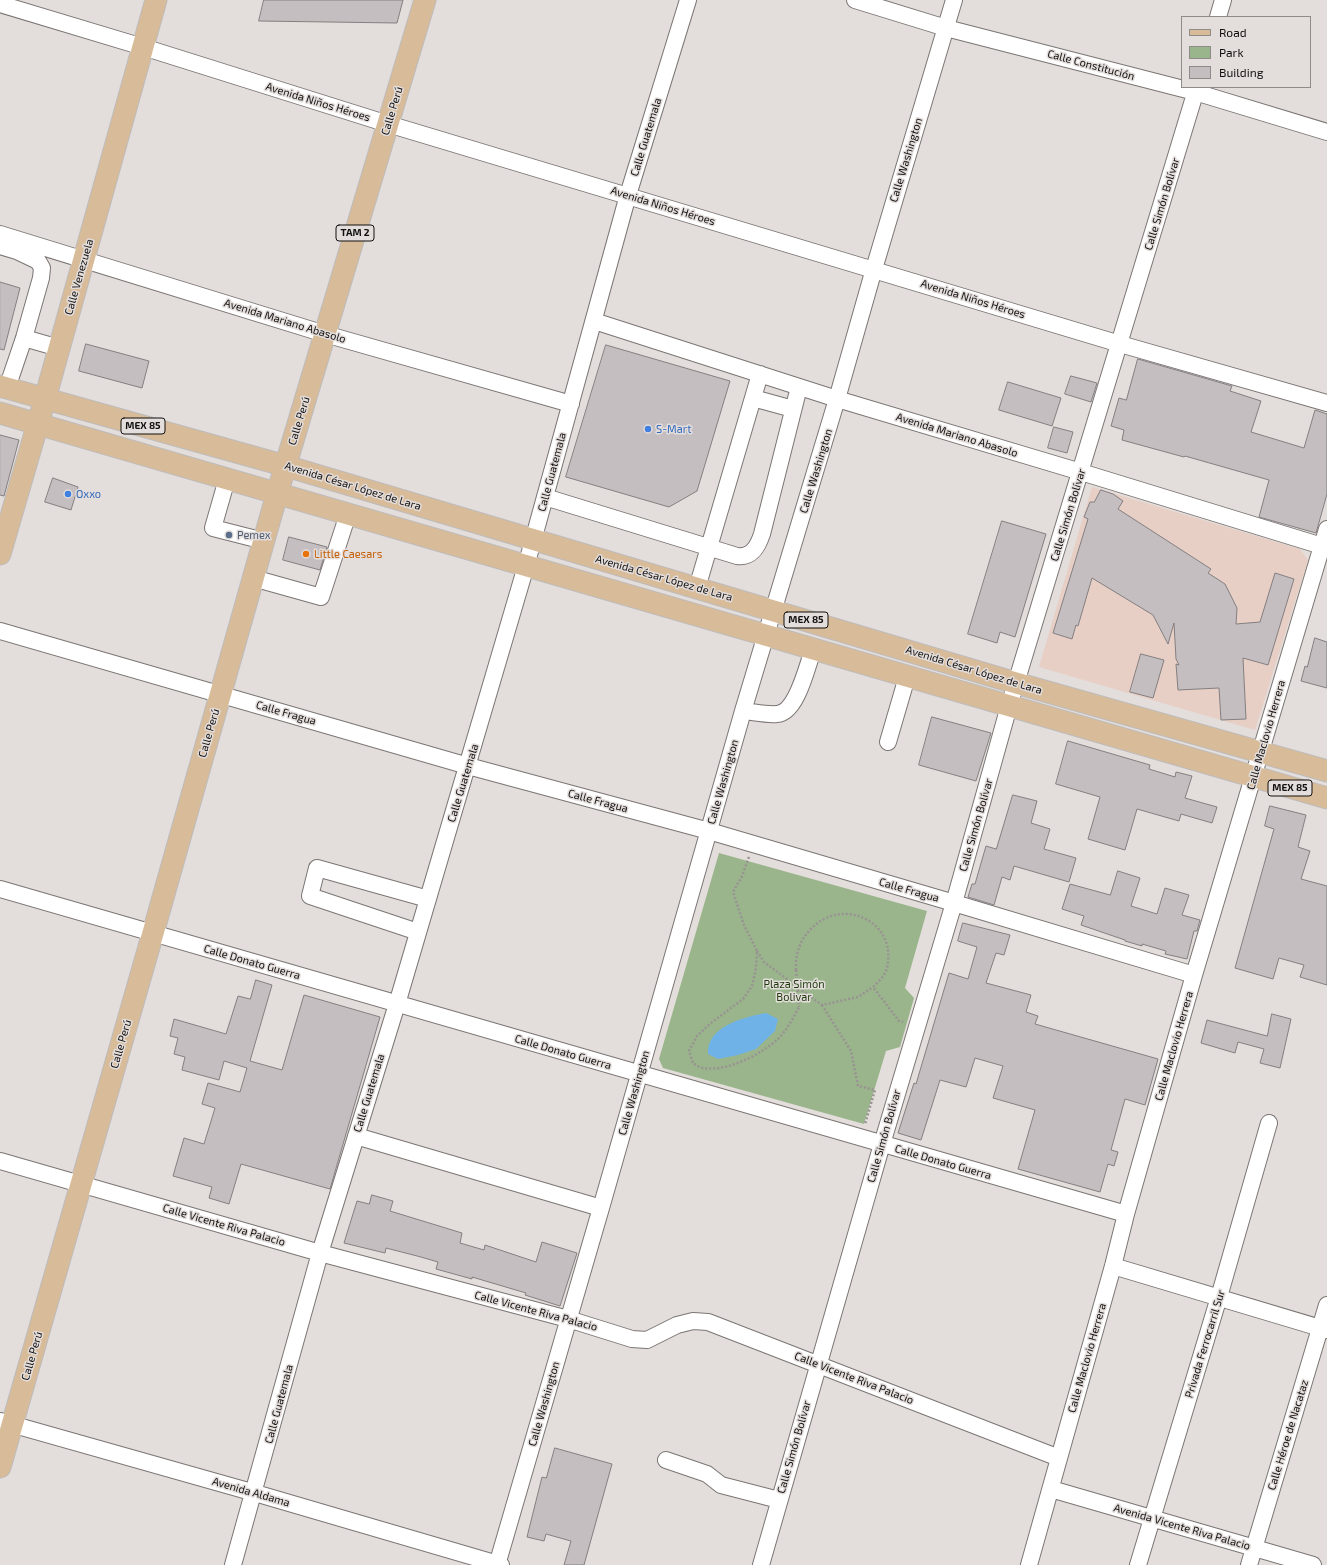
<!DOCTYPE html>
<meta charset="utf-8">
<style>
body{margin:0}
#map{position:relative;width:1327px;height:1565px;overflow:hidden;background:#e3dddb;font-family:"Exo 2",sans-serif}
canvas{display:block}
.legend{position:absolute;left:1181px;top:16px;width:130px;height:72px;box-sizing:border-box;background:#e3dddb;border:1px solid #8f8b89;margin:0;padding:5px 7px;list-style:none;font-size:12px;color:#12100f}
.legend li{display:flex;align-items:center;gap:8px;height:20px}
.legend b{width:20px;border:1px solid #8f8b89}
</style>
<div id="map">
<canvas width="1327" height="1565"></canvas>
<ul class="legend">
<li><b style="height:5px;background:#d8bb98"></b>Road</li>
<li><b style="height:11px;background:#9ab58b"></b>Park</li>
<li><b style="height:11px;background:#c4bec0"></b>Building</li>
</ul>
</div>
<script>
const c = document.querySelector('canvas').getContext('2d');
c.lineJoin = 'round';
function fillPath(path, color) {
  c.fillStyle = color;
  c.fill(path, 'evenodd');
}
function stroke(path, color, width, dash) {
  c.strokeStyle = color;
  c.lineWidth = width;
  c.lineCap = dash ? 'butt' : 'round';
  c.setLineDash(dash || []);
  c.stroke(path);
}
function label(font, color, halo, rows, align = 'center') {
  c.font = font + ' "Exo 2",sans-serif';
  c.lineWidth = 3;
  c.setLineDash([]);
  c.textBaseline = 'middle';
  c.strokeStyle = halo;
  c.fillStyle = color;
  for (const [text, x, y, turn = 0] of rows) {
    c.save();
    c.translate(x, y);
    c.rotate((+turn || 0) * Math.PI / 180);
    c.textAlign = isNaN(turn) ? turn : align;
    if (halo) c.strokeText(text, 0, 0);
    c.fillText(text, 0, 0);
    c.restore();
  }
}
const education = new Path2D(`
 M1092 487 1300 549 1308 560 1255 730 1039 667Z`);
const green = new Path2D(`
 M719 853 927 911 905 988 914 998 900 1047 886 1051 864 1124 663 1068 659 1059Z`);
const water = new Path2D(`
 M766 1013 778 1019 775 1031 756 1049 738 1055 718 1059 708 1054C706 1026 745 1017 766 1013Z`);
const building = new Path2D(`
 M264 0H403L397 23 259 21Z
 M0 282 20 288 4 350 0 349Z
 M86 344 149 361 142 388 79 371Z
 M606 345 730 381 697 491 669 507 566 477Z
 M1138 359 1232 386 1230 391 1261 401 1251 432 1304 448 1315 410 1327 414V494L1316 533 1259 517 1269 480 1185 456 1184 457 1122 440 1124 430 1111 426 1119 398 1126 400Z
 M1071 376 1097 383 1091 402 1065 394Z
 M1008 382 1061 398 1052 426 999 410Z
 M1054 427 1073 432 1067 453 1048 448Z
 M0 435 19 440 4 496 0 495Z
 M53 478 78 487 71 510 45 502Z
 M1101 490 1113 494 1123 501 1118 509 1211 569 1208 573 1225 584 1237 608 1236 624 1260 622 1275 573 1294 579 1268 665 1243 658 1246 719 1221 720 1219 688 1178 690 1176 664 1179 665 1176 659 1174 623 1168 644 1153 615 1092 578 1078 626 1076 625 1072 639 1053 633 1088 519 1084 517 1090 502H1094Z
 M1002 521 1046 534 1015 637 1000 632 997 643 968 634Z
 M289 537 327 547 320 570 283 560Z
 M1315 638 1327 642V688L1301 681 1305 666 1307 667Z
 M1141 654 1164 660 1153 698 1130 692Z
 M932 717 991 733 976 781 919 765Z
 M1068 741 1150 765 1149 769 1175 777 1176 772 1192 776 1185 798 1217 807 1212 823 1181 814 1179 821 1137 809 1125 850 1088 839 1100 797 1056 784Z
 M1013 795 1037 801 1031 823 1050 829 1044 849 1076 858 1069 882 1014 866 1010 880 1002 877 994 905 968 897 972 884H975L986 846 996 849Z
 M1270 806 1306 815 1298 847 1310 851 1301 879 1327 886V985L1300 977 1304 965 1279 958 1273 979 1235 968 1274 829 1265 826Z
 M1118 871 1140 878 1131 906 1157 914 1165 888 1189 895 1182 915 1200 920 1197 931H1194L1187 959 1165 954 1166 951 1142 944V946L1125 941V940L1081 925 1084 916 1062 909 1070 884 1110 895Z
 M963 923 1010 935 1004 955 996 953 986 983 1031 995 1026 1012 1038 1016 1035 1024 1158 1059 1145 1105 1125 1099 1111 1150 1118 1152 1114 1166 1108 1164 1100 1192 1018 1169 1035 1110 993 1098 1003 1066 975 1058 966 1087 940 1080 921 1140 898 1133 914 1083 916 1084 949 973 968 979 977 947 958 941Z
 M256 980 272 985 250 1061 282 1070 304 995 380 1017 330 1189 241 1164 229 1204 209 1198 212 1187 173 1176 184 1138 204 1144 215 1108 202 1104 208 1083 240 1092 247 1068 224 1061 219 1080 182 1070 185 1057 174 1054 178 1038 170 1036 174 1019 226 1034 238 996 250 999Z
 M1272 1014 1291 1019 1280 1068 1260 1063 1264 1049 1238 1042 1235 1053 1201 1043 1207 1020 1267 1036Z
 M372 1195 393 1201 390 1211 462 1233 460 1243 484 1250 485 1245 536 1262 542 1242 577 1253 560 1306 525 1295 526 1293 472 1277V1279L436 1269 438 1262 421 1257 386 1248 385 1253 344 1243 357 1201 369 1204Z
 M555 1448 612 1464 584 1565H564L571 1541 546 1534 544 1541 527 1537 542 1477 546 1478Z`);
const path = new Path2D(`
 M749 857 742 876 733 892 744 925 757 951 756 968 752 986 743 999 711 1023 697 1036 689 1051 693 1063C696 1065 700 1068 704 1068 728 1072 761 1054 778 1039 787 1030 793 1018 799 1007
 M757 951 764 962 822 1005 858 997 873 987
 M796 970C795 956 799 942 809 931 841 894 901 922 886 971 884 977 877 983 873 987L899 1021 903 1022
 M822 1005 851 1051 858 1086 875 1090 865 1124`);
const minor = new Path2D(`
 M855 0 946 28 1195 92 1327 132
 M0 4 143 47 388 124 1120 344 1327 403
 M1218 17 1223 0
 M0 234 325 334 571 404
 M0 246 17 251 38 261 42 268 41 278 24 338 7 388
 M594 321 837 399 1081 472 1322 546
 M24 338 59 348
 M753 398 793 409
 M227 479 213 528 264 541
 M545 497 737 556C752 558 758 546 762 534L799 387
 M253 578 321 597 348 514
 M697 588 760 374
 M0 631 468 766 709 831 954 903 1194 975
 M743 711C754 712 766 715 777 714 797 713 807 666 813 650
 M888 742 907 677
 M0 889 1126 1214
 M418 932 310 896 317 868 428 899
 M356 1136 601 1208
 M0 1161 320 1253 568 1319 632 1339 647 1340 677 1325 693 1321 708 1322 1059 1458
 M1113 1266 1327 1330
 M0 1421 255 1493 501 1565
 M666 1460 707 1474 721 1485 779 1500
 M1051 1489 1313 1565
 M233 1565 320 1253 397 1004 526 566 628 195 688 0
 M497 1565 601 1208 743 711 837 399 874 269 954 0
 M761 1565 882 1144 954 903 1009 706 1197 87
 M1029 1565 1113 1266 1126 1214 1194 975 1327 529
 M1138 1565 1219 1297 1269 1123
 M1249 1565 1327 1305`);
const major = new Path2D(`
 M0 386 286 466 1016 683 1327 771
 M0 413 1327 798
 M0 554 45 399 156 0
 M0 1467 153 933 277 494 425 0`);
const pathBridge = new Path2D(`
 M796 970 799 1007`);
const markers = [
 [648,429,4,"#3f7fe0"],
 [68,494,4,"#3f7fe0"],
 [229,535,4,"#5c6f8a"],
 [306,554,4,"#e8710a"]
];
const shields = [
 [355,233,38],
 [143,426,44],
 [806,620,44],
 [1290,788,44]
];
const shieldNames = [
 ["TAM 2",355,233],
 ["MEX 85",143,426],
 ["MEX 85",806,620],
 ["MEX 85",1290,788]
];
const streetNames = [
 ["Calle Constitución",1091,65,15],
 ["Avenida Niños Héroes",318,102,17],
 ["Calle Perú",392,111,-73],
 ["Calle Guatemala",646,137,-73],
 ["Calle Washington",906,160,-73],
 ["Calle Simón Bolívar",1162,204,-73],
 ["Avenida Niños Héroes",663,206,17],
 ["Calle Venezuela",79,277,-74],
 ["Avenida Niños Héroes",973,299,17],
 ["Avenida Mariano Abasolo",285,321,17],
 ["Calle Perú",299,421,-73],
 ["Avenida Mariano Abasolo",957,435,17],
 ["Calle Washington",816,471,-73],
 ["Calle Guatemala",552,472,-75],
 ["Avenida César López de Lara",353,486,17],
 ["Calle Simón Bolívar",1068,515,-73],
 ["Avenida César López de Lara",664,578,16],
 ["Avenida César López de Lara",974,670,17],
 ["Calle Fragua",286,713,16],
 ["Calle Perú",209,733,-74],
 ["Calle Maclovio Herrera",1266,735,-74],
 ["Calle Washington",723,782,-74],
 ["Calle Guatemala",463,783,-73],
 ["Calle Fragua",598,801,15],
 ["Calle Simón Bolívar",976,825,-74],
 ["Calle Fragua",909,890,16],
 ["Calle Donato Guerra",252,962,16],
 ["Calle Perú",121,1044,-74],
 ["Calle Maclovio Herrera",1174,1046,-74],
 ["Calle Donato Guerra",563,1052,16],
 ["Calle Guatemala",369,1093,-73],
 ["Calle Washington",634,1093,-74],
 ["Calle Simón Bolívar",884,1136,-74],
 ["Calle Donato Guerra",943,1162,16],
 ["Calle Vicente Riva Palacio",224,1225,16],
 ["Calle Vicente Riva Palacio",536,1311,15],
 ["Privada Ferrocarril Sur",1205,1344,-73],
 ["Calle Perú",32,1356,-74],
 ["Calle Maclovio Herrera",1087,1358,-74],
 ["Calle Vicente Riva Palacio",854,1378,21],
 ["Calle Guatemala",279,1404,-75],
 ["Calle Washington",544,1404,-74],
 ["Calle Héroe de Nacataz",1288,1435,-73],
 ["Calle Simón Bolívar",794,1447,-74],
 ["Avenida Aldama",251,1492,16],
 ["Avenida Vicente Riva Palacio",1182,1527,16]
];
const shopNames = [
 ["S-Mart",656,429],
 ["Oxxo",76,494]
];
const serviceNames = [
 ["Pemex",237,535]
];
const foodNames = [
 ["Little Caesars",314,554]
];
const parkNames = [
 ["Plaza Simón",794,984],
 ["Bolivar",794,997]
];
fillPath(education, '#e7cfc5');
fillPath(green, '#9ab58b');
fillPath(water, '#6fb2e7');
fillPath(building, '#c4bec0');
stroke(building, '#847f81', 1);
stroke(minor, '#7b7674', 18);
stroke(major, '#bdbcbc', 23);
stroke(path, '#989392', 2.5, [2, 2]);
stroke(minor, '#fff', 16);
stroke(major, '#d8bb98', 21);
stroke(pathBridge, '#989392', 2.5, [2, 2]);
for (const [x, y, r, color] of markers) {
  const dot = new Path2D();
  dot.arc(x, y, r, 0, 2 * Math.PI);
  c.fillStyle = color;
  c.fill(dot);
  stroke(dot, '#e3dddb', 1.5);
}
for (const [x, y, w] of shields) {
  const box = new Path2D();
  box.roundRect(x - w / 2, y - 8, w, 16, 3);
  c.fillStyle = '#e3dddb';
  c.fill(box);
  stroke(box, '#12100f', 1);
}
label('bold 10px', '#12100f', null, shieldNames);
label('11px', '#12100f', '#e3dddb', streetNames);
label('11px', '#366cbe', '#e3dddb', shopNames, 'left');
label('11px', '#4e5e75', '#e3dddb', serviceNames, 'left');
label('11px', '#c56008', '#e3dddb', foodNames, 'left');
label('11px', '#1e3a0b', '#e3dddb', parkNames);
</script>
